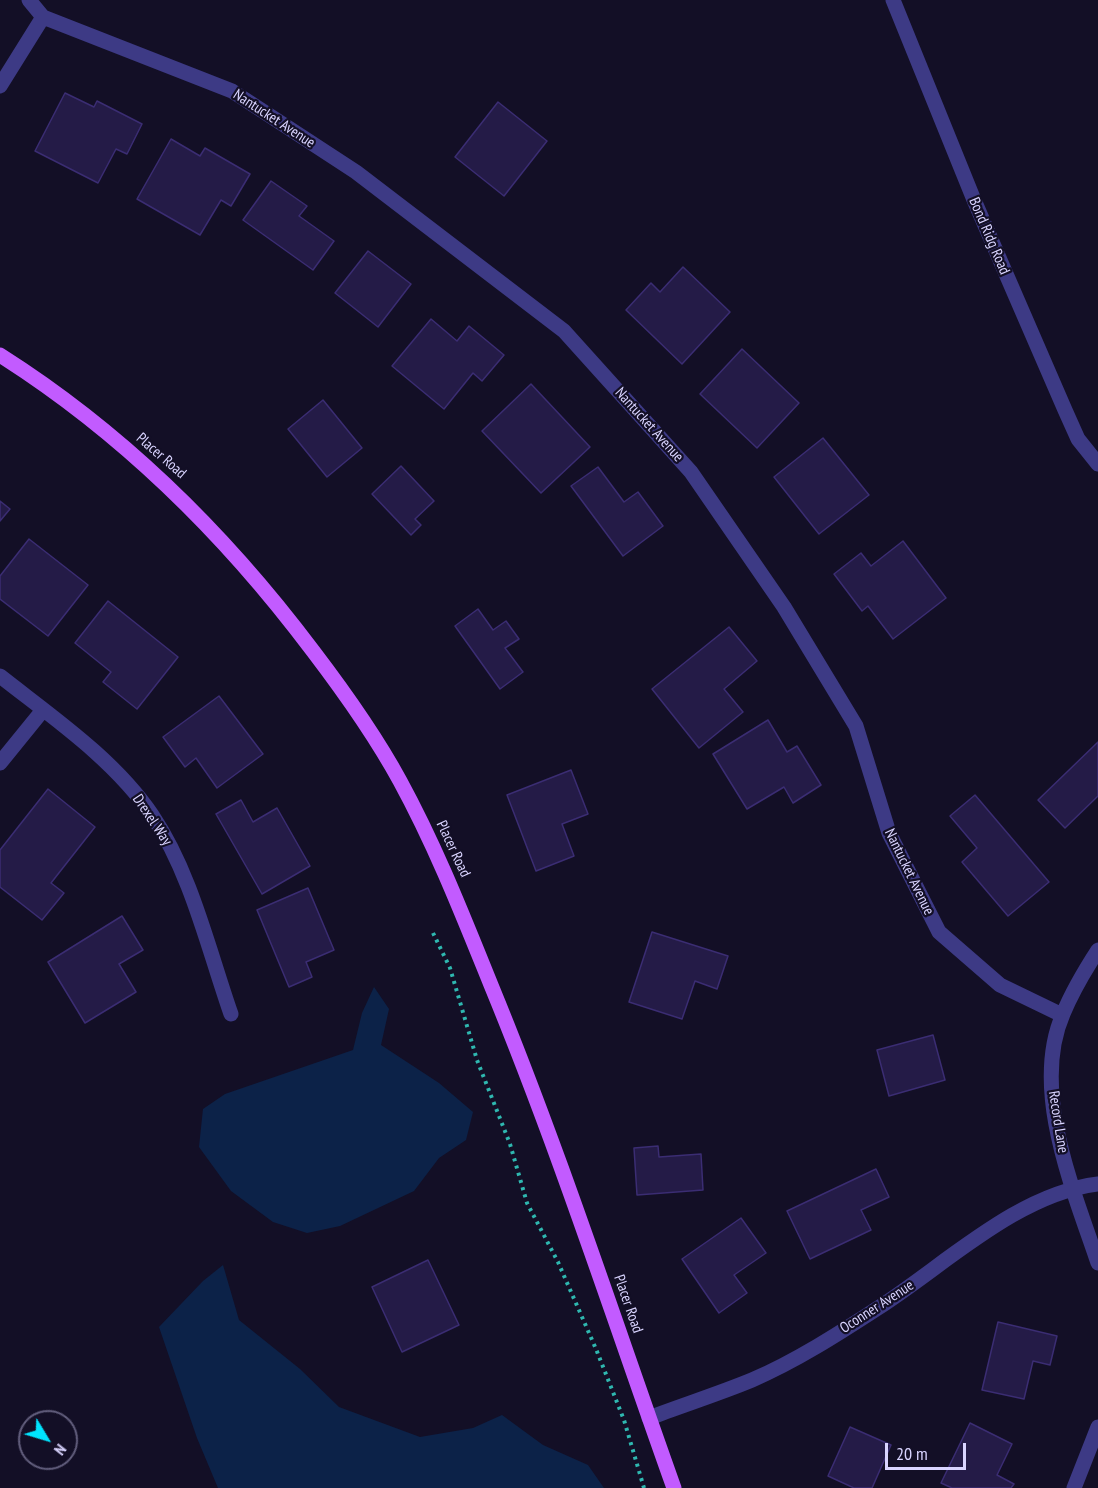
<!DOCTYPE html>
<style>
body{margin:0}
#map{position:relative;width:1098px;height:1488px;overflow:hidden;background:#130f26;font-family:"PT Sans Narrow",sans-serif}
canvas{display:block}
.north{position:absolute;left:18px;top:1410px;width:60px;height:60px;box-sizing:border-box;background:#130f26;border:2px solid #625e7d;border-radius:50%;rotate:128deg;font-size:16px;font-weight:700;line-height:24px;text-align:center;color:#d9d4ff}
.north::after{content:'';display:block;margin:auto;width:21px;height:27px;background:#00e5ff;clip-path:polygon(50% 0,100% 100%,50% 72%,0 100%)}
.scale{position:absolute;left:885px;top:1443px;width:81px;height:27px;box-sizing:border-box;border:3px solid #d9d4ff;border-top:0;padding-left:8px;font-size:18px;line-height:21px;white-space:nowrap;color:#d9d4ff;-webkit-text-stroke:4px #130f26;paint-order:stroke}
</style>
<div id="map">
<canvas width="1098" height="1488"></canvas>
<div class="north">N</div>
<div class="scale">20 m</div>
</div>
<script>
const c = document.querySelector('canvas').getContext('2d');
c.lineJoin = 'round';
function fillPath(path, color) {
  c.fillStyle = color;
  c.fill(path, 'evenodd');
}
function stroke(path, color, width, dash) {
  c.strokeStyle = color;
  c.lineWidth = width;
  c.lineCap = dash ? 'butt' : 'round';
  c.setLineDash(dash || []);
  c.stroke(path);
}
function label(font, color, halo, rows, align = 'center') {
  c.font = font + ' "PT Sans Narrow",sans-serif';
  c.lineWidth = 4.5;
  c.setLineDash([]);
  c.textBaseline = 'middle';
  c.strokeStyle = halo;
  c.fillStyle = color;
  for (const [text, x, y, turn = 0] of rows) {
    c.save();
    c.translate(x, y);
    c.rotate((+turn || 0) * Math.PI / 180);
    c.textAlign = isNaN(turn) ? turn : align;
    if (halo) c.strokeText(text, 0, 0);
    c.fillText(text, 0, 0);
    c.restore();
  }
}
const water = new Path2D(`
 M374 987 389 1009 381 1045 439 1083 473 1112 466 1140 439 1158 414 1191 340 1226 307 1233 273 1222 231 1191 199 1147 203 1109 225 1094 353 1050 362 1013Z
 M223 1265 239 1320 300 1369 339 1407 420 1437 473 1428 502 1415 543 1445 588 1465 604 1488H218L197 1438 159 1327 203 1281Z`);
const building = new Path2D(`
 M65 93 94 107 97 101 142 124 127 154 116 149 98 183 35 151Z
 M498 102 547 141 504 196 455 157Z
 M171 139 200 156 205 148 250 174 231 206 221 200 200 235 137 199Z
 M271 181 307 206 299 216 334 241 313 270 243 220Z
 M368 251 411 284 378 327 335 293Z
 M683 267 730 312 682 364 626 310 651 283 660 292Z
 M431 319 457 341 469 326 504 355 482 381 473 373 444 409 392 366Z
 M742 349 799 403 757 448 700 394Z
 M531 384 590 447 541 493 482 431Z
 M323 400 362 448 327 477 288 429Z
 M823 438 869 495 819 534 774 477Z
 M401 466 434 501 415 519 421 525 411 535 372 494Z
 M598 467 624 502 638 492 663 526 623 556 571 486Z
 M0 501 10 509 0 521Z
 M29 539 88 585 48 636 0 599V576Z
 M903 541 946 598 893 639 868 606 862 611 834 574 861 553 871 566Z
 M108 601 178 657 137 709 103 682 111 672 75 643Z
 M478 609 493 630 506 621 519 639 505 648 523 672 500 689 455 626Z
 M729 627 757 661 724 689 743 712 699 748 652 689Z
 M219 696 263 754 217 788 196 758 185 767 163 737Z
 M768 720 787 752 797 746 821 785 793 803 784 787 747 809 713 754Z
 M1098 742V796L1065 828 1038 800Z
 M571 770 588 814 562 824 574 856 536 871 507 795Z
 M48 789 95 827 51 883 64 893 42 920 0 887V850Z
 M975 795 1049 882 1008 916 962 862 977 848 950 816Z
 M241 800 253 822 277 808 310 866 262 894 216 814Z
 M308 888 334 950 306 962 312 977 289 987 257 910Z
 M122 916 143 950 119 964 136 992 85 1023 48 962Z
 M652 932 728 956 717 989 695 981 682 1019 629 1002Z
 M933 1035 945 1080 889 1096 877 1050Z
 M658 1146 659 1157 701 1154 703 1190 637 1195 634 1148Z
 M876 1169 889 1197 861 1210 871 1230 810 1259 787 1211Z
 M741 1218 766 1253 734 1275 747 1293 719 1313 682 1259Z
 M428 1260 459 1325 402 1352 372 1287Z
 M998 1322 1057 1336 1050 1365 1033 1361 1024 1399 982 1390Z
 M970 1423 1012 1444 997 1475 1014 1484 1011 1488H952L941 1483Z
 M850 1427 891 1445 872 1488H854L828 1476Z`);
const path = new Path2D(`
 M433 933 450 968 477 1060 510 1144 527 1203 558 1262 596 1349 624 1420 644 1488`);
const minor = new Path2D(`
 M29 0 43 17 232 91 356 172 564 331 691 472 784 607 856 726 889 833 939 932 1000 985 1062 1015
 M893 0 974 200 1065 410 1078 439 1098 464
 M0 86 43 17
 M0 676C52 717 114 759 152 815 191 873 208 948 231 1014
 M0 763 43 710
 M1098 950C1085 970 1072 992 1063 1014 1030 1090 1074 1191 1098 1263
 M649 1418C683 1405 718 1394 752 1380 796 1361 838 1334 878 1308 945 1265 1017 1194 1098 1184
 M1074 1488 1098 1427`);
const major = new Path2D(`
 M0 355C123 433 226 535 313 651 345 693 375 735 400 781 436 847 463 916 491 985 559 1150 614 1320 674 1488`);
const streetNames = [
 ["Nantucket Avenue",274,119,33],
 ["Bond Ridg Road",989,236,67],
 ["Nantucket Avenue",649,425,48],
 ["Placer Road",161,456,41],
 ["Drexel Way",152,820,56],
 ["Placer Road",453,849,65],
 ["Nantucket Avenue",909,872,64],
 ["Record Lane",1058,1122,81],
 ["Placer Road",628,1304,71],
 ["Oconner Avenue",877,1307,-33]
];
fillPath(water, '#0c2248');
fillPath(building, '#241b47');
stroke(building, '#3b2d73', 1.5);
stroke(path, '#2fb8b0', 4, [3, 4.5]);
stroke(minor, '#3d3a85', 15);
stroke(major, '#c25bff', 15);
label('15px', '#d9d4ff', '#130f26', streetNames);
</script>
